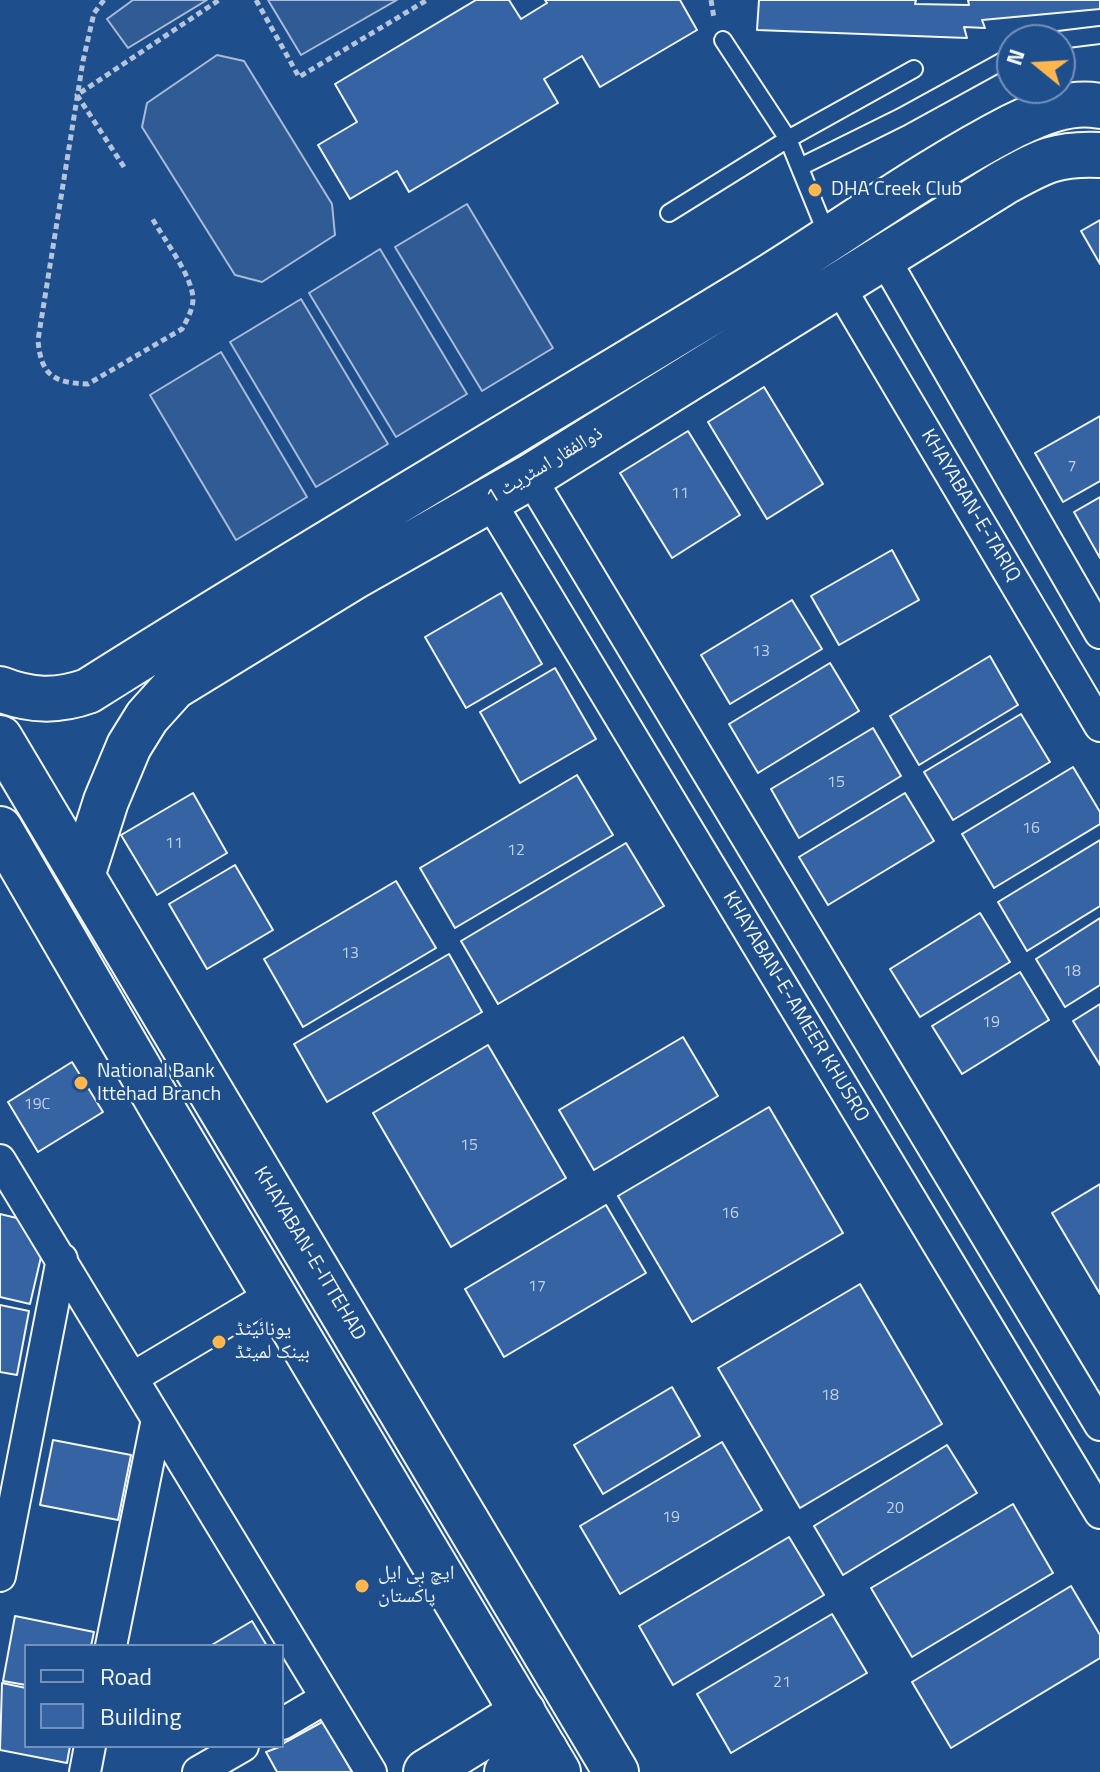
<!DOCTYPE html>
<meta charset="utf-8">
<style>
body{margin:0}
#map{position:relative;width:1100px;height:1772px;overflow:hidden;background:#1f4e8c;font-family:"Titillium Web",sans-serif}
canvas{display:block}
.legend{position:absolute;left:24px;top:1644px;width:260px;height:104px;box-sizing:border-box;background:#1f4e8c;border:2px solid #7391ba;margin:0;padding:10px 14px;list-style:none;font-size:24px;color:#f2f6ff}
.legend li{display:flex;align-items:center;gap:16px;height:40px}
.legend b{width:40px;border:2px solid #7391ba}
.north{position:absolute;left:996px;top:24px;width:80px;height:80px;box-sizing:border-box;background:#1f4e8c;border:2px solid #7391ba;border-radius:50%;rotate:288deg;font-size:22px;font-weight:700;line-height:32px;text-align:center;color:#f2f6ff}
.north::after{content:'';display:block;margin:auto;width:28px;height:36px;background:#ffb74d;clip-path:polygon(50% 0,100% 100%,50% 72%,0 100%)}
</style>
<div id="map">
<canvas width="1100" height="1772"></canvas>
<ul class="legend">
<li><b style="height:10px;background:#1f4e8c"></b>Road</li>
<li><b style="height:22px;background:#3563a3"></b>Building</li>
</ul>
<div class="north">N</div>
</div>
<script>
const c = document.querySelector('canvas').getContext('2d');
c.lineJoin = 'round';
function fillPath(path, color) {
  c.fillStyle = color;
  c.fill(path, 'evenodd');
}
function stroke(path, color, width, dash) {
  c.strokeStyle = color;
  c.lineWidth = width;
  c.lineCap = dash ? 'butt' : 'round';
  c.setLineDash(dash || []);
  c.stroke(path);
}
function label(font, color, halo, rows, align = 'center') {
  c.font = font + ' "Titillium Web","Noto Naskh Arabic",sans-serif';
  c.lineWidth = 6;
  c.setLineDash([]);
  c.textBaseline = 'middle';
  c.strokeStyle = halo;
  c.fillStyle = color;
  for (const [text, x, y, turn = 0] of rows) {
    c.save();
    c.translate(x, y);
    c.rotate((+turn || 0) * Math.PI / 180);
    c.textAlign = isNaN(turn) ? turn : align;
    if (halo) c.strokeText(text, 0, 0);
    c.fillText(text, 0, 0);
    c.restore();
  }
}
const built = new Path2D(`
 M133 0H207L128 48 107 19Z
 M268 0H397L301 55Z
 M217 55 244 61 332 204 335 235 262 282 235 275 142 127 147 103Z
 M467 204 553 348 482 391 395 247Z
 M380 249 467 394 396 437 309 293Z
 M301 299 388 444 316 487 230 342Z
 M221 352 307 497 236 540 150 395Z`);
const building = new Path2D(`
 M476 0H509L521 19 547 3 545 0H680L697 30 600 87 582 56 544 79 558 103 409 192 397 171 350 199 318 145 357 122 335 84Z
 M759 0H916L915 4 969 5 968 0H1100V9L982 20 985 28 964 27 967 38 757 30Z
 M1100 220V264L1081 231Z
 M764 387 823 484 767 519 708 422Z
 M1100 416V481L1063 502 1035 453Z
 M688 431 740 515 672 558 620 473Z
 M1100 497V558L1074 512Z
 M892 550 919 600 839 645 811 596Z
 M501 593 542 664 466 708 425 637Z
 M792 600 822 649 730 704 701 655Z
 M990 656 1018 705 919 765 890 716Z
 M830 663 859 711 758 773 729 724Z
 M555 668 596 739 520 783 480 712Z
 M1021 714 1050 762 953 820 924 772Z
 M873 728 901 776 799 838 771 789Z
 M1073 767 1100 812V824L994 888 962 834Z
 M577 775 613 835 455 928 420 868Z
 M193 793 227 853 157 895 121 835Z
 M905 793 934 841 828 905 799 857Z
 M1100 840V906L1027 951 998 902Z
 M626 843 664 906 498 1004 461 941Z
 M235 865 273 930 207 969 169 904Z
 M396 881 436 948 303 1027 264 959Z
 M980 913 1010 962 920 1017 890 969Z
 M1100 918V985L1065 1007 1036 959Z
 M449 954 482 1012 327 1102 294 1044Z
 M1020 972 1049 1020 962 1074 932 1026Z
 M1100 1004V1065L1073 1021Z
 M683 1037 718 1096 594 1170 559 1110Z
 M488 1045 566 1178 451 1247 373 1113Z
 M72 1062 103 1112 38 1152 8 1102Z
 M769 1107 843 1233 692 1322 618 1196Z
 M1100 1184V1294L1052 1213Z
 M606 1205 646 1273 504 1357 465 1289Z
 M0 1214 25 1220 41 1257 30 1304 0 1297Z
 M860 1284 942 1424 800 1508 718 1368Z
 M0 1305 29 1311 17 1375 0 1372Z
 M672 1387 700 1436 603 1494 574 1445Z
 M53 1440 131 1455 118 1520 40 1505Z
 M722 1442 762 1510 620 1594 580 1526Z
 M947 1445 977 1493 843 1575 814 1526Z
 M1013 1504 1053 1573 912 1657 871 1588Z
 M789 1537 824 1595 673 1685 639 1626Z
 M1071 1586 1100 1635V1658L951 1748 912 1682Z
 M832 1614 867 1673 731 1753 697 1694Z
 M15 1616 94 1632 91 1646H26V1685L3 1681Z
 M252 1621 267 1646H210Z
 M2 1683 26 1688V1746H70L67 1763 0 1750Z
 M324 1721 352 1772H277L266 1752 282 1746V1744Z`);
const path = new Path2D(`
 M104 0 94 13 83 61 38 340C41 375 53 383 88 384L182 329C187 320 193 309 193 299 193 277 163 238 152 218
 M256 0 299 77 427 0
 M711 0 714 18
 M124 167 77 95 219 0`);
const lane = new Path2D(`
 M723 40 788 139 828 237
 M1059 40 1100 35
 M800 167 901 117 1012 56
 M669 213 788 139 914 69`);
const street = new Path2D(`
 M884 258 1100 633
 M839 286 1100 726
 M530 477 1100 1425
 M489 500 1100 1513
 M0 1160 371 1772
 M132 1378 273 1294
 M0 1576 62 1259
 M111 1646 157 1419
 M282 1724 326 1698
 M85 1772 90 1746
 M198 1772 243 1746`);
const secondary = new Path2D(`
 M426 1772 523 1712
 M507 1772 545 1750`);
const primary = new Path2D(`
 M0 689C30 701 57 702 88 691 303 555 523 427 740 295 832 240 918 175 1013 126 1040 113 1070 100 1100 106
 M0 738 616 1772
 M0 829 166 1115 558 1772
 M83 873 106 801 129 746 147 717 174 687 357 575 530 477 1003 183C1041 162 1055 153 1100 155`);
const markers = [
 [815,190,8,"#ffb74d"],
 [81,1083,8,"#ffb74d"],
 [219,1342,8,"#ffb74d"],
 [362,1586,8,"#ffb74d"]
];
const numberNames = [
 ["7",1072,467],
 ["11",680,494],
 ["13",761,652],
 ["15",836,783],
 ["16",1031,829],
 ["11",174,844],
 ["12",516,851],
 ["13",350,954],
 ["18",1072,972],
 ["19",991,1023],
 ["19C",37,1105],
 ["15",469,1146],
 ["16",730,1214],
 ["17",537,1287],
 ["18",830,1396],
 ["20",895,1509],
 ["19",671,1518],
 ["21",782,1683]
];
const poiNames = [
 ["DHA Creek Club",831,190],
 ["National Bank",97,1072],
 ["Ittehad Branch",97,1095],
 ["یونائیٹڈ",235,1330],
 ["بینک لمیٹڈ",235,1353],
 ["ایچ بی ایل",378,1574],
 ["پاکستان",378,1597]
];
const streetNames = [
 ["ذوالفقار اسٹریٹ 1",545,466,-31],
 ["KHAYABAN-E-TARIQ",970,506,59],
 ["KHAYABAN-E-AMEER KHUSRO",795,1007,59],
 ["KHAYABAN-E-ITTEHAD",309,1254,59]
];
fillPath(built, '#305b95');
stroke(built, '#a8bbd7', 2);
fillPath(building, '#3563a3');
stroke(building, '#f2f6ff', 2);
stroke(lane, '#f2f6ff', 20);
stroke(street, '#f2f6ff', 34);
stroke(secondary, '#f2f6ff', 48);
stroke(primary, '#f2f6ff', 48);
stroke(path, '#b3c4dc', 5, [6, 4]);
stroke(lane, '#1f4e8c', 16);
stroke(street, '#1f4e8c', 30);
stroke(secondary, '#1f4e8c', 44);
stroke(primary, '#1f4e8c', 44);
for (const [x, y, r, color] of markers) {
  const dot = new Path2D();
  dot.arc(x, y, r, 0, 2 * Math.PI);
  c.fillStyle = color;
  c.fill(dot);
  stroke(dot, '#1f4e8c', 3);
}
label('16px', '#c3d1e8', null, numberNames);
label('20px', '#f2f6ff', '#1f4e8c', poiNames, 'left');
label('20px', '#f2f6ff', '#1f4e8c', streetNames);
</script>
